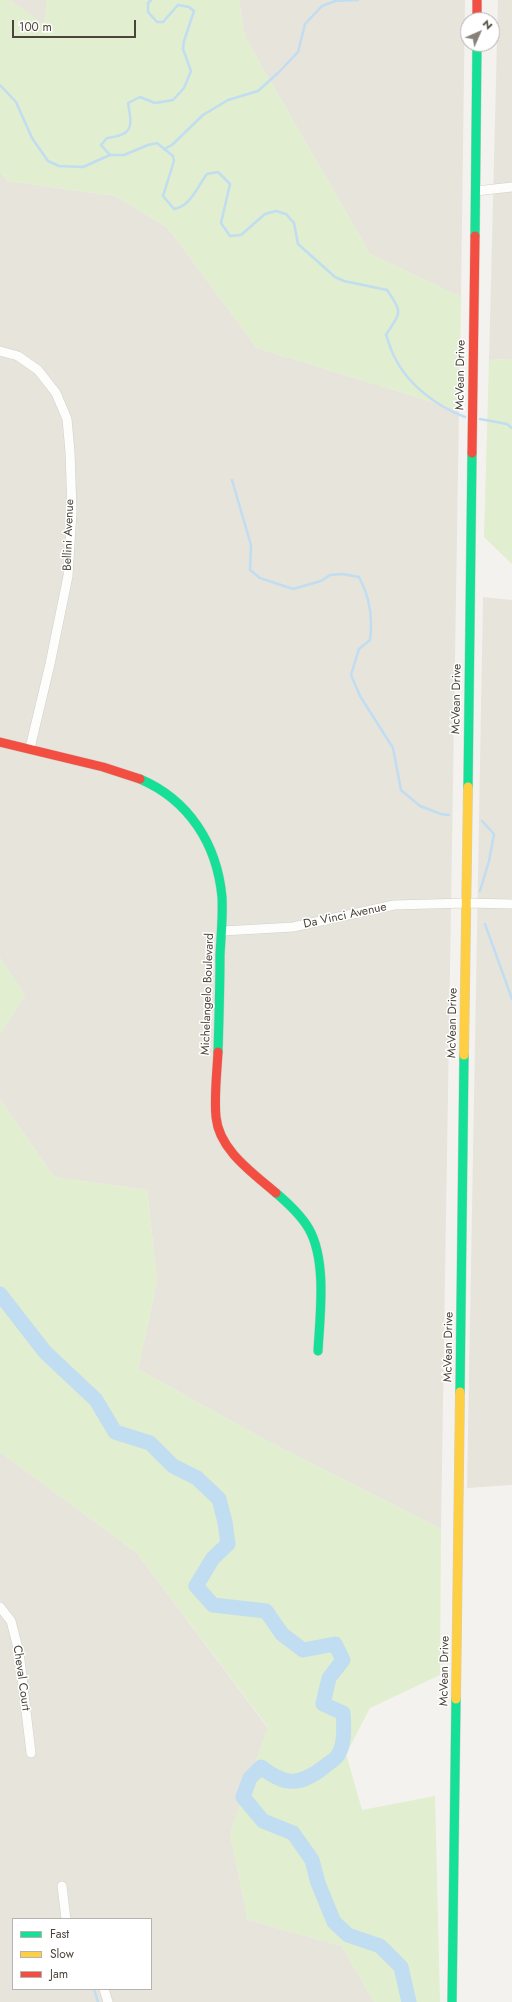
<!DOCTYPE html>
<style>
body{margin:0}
#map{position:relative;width:512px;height:2002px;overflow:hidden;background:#f4f2ee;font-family:Jost,sans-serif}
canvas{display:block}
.legend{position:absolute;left:12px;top:1918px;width:140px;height:72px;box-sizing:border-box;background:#fff;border:1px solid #b7b4b0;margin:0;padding:5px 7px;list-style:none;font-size:12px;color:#4b4439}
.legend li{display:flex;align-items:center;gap:8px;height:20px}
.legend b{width:20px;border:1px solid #b7b4b0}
.north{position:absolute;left:460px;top:12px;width:40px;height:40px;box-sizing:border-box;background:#fff;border:1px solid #b7b4b0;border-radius:50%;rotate:45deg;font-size:11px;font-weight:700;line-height:16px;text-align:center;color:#4b4439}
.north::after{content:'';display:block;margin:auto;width:14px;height:18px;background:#868178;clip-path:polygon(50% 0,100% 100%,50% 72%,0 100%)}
.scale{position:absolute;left:12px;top:20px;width:124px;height:18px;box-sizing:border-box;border:2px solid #4b4439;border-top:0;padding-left:5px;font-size:12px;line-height:14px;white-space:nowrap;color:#4b4439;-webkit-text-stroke:3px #fff;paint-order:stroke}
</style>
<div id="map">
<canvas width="512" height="2002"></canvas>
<ul class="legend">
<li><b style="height:5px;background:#16e098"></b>Fast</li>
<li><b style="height:5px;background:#ffcf43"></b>Slow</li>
<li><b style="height:5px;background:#f24e42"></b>Jam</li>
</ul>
<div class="north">N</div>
<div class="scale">100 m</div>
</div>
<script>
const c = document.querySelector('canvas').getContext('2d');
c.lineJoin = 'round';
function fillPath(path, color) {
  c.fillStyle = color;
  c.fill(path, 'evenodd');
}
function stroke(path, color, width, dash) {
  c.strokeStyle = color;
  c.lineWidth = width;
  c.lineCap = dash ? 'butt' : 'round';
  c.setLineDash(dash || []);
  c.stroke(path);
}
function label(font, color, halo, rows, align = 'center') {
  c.font = font + ' Jost,sans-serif';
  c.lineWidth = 3;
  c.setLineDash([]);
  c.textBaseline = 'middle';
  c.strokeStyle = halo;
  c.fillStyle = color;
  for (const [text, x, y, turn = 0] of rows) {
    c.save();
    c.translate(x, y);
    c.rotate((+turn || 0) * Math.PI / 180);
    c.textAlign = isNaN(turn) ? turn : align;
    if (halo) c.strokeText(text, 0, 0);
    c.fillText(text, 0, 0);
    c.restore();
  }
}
const residential = new Path2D(`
 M10 0H47L44 25Z
 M239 0H465L461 297 370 254 245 37Z
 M498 0H512V359L489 360Z
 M0 172 8 181 116 196 168 228 257 348 459 410 441 1529 260 1437 138 1369 157 1281 147 1190 54 1177 0 1099V1034L25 995 0 958Z
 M483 597 512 600V1485L467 1488Z
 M0 1452 137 1553 268 1728 230 1834 248 1920 342 1946 374 2002H0ZM13 1919H151V1989H13Z`);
const green = new Path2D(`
 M0 0H10L44 24 47 0H239L245 37 370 254 461 297 459 410 257 348 168 228 116 196 8 181 0 172Z
 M512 359V564L484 537 489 360Z
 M0 958 25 995 0 1034Z
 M0 1099 54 1177 147 1190 157 1281 138 1369 260 1437 441 1529 440 1675 370 1708 346 1754 362 1810 435 1796 440 2002H374L342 1946 248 1920 230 1834 268 1727 137 1553 0 1452Z`);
const stream = new Path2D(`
 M0 85 16 102 32 138 48 161 59 166 83 167 110 155H124L148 145 157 143 173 156 174 161 163 196 174 209C190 207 198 186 207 174L218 172 230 184 221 223 230 236 241 235 265 214 276 211 286 214 294 223 298 244 335 277 344 281 387 290C404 314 400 312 386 335 389 343 391 351 395 358 408 385 438 407 465 417
 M164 149 172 145 203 115 228 100 258 91 278 73 298 52 305 24 322 6 335 1 358 0
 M110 155 101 145 107 138C134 135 132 126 128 103L140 97 155 103 173 100 184 88 191 71 183 49 184 41 194 11 189 7 178 5 163 22H157L148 12V3L151 0
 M480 419 507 424 512 428
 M232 480 251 545 250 570 260 578 293 589 321 581 330 575 342 574 359 577C370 597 373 617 370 640L359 649 351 675 360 696 393 748 401 790 420 806 441 814 449 815
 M480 891 489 861 494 834 482 821
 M485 924 512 999
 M94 1989 98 2002`);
const river = new Path2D(`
 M0 1294 45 1352 96 1400 115 1432 150 1443 173 1466 197 1478 219 1499 225 1522 228 1544 213 1558 196 1586 213 1605 266 1611 282 1634 303 1650 335 1644 343 1660 329 1678 323 1704 343 1713C344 1724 345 1745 338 1755 335 1760 328 1763 324 1767 300 1786 285 1786 261 1767L250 1778 243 1797 263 1821 293 1833 312 1860 318 1883 334 1922 348 1935 380 1946 401 1967 409 2002`);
const street = new Path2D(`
 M476 191 512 187
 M0 351 18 356 38 370 56 393 67 419 70 452 72 511 68 576 50 664 30 748
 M223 931 293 927 394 905 467 903 512 904
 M0 1607 11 1621 19 1652 31 1753
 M62 1886 66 1919
 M104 1989 108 2002`);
const fast = new Path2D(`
 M475 236 477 44
 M140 779C189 800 217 844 222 897 223 916 221 936 220 955 220 987 219 1019 218 1052
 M468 787 472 453
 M276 1193C289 1204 301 1215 309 1229 327 1261 320 1315 318 1351
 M460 1392 464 1055
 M452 2002 456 1699`);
const slow = new Path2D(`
 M464 1055 468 787
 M456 1699 460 1392`);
const jam = new Path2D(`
 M477 0V20
 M472 453 475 236
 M0 742 103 767 140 779
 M218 1052C217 1073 214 1096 216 1117 219 1150 253 1173 276 1193`);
const streetNames = [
 ["McVean Drive",461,375,-89],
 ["Bellini Avenue",69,535,-88],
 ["McVean Drive",457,699,-89],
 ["Da Vinci Avenue",345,916,-12],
 ["Michelangelo Boulevard",208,994,-88],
 ["McVean Drive",453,1023,-89],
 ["McVean Drive",449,1347,-89],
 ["McVean Drive",445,1671,-89],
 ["Cheval Court",21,1678,82]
];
fillPath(residential, '#e7e4dc');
fillPath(green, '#e1eecf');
stroke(stream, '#c0ddf1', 2.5);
stroke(river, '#c0ddf1', 15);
stroke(street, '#d2d0cb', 10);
stroke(fast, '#d3cfc5', 10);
stroke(slow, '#d3cfc5', 10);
stroke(jam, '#d3cfc5', 10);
stroke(street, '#fdfdfc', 9);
stroke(fast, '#16e098', 9);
stroke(slow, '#ffcf43', 9);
stroke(jam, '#f24e42', 9);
label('12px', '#4b4439', '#fff', streetNames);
</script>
